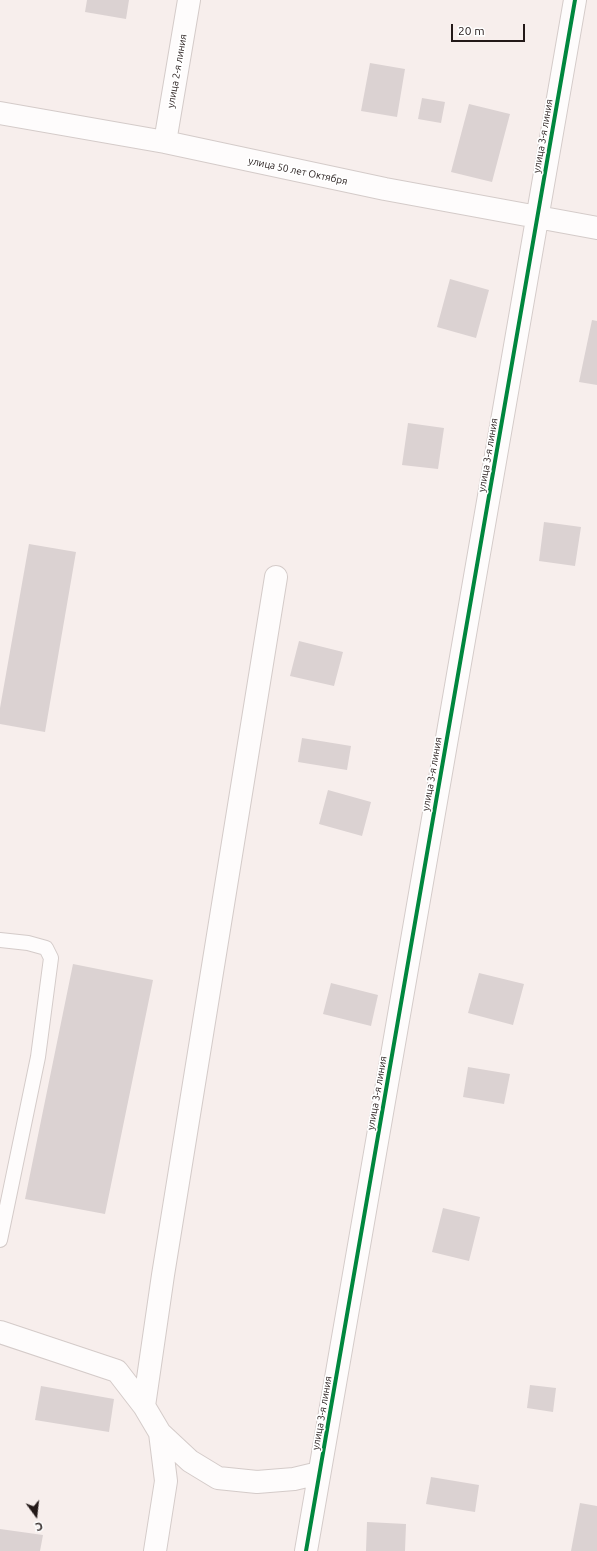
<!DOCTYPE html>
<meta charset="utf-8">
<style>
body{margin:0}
#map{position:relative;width:597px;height:1551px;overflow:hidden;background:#f7eeec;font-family:Ubuntu,sans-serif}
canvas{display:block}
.north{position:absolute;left:16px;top:1495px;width:40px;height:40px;-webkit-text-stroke:3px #fff;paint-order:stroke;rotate:165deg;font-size:11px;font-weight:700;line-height:16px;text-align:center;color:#231918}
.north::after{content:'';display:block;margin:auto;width:14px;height:18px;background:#231918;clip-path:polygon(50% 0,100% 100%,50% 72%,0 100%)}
.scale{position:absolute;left:451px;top:24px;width:74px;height:18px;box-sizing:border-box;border:2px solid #231918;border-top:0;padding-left:5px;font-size:12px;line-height:14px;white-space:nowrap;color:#231918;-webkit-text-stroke:3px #fff;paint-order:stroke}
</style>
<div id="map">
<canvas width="597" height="1551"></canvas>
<div class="north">С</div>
<div class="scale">20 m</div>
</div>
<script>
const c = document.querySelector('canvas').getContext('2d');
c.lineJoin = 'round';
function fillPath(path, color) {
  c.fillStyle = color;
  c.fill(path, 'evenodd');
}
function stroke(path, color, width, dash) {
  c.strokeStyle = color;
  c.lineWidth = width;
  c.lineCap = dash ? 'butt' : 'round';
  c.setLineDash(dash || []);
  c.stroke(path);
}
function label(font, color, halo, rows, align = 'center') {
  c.font = font + ' Ubuntu,sans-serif';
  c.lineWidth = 3.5;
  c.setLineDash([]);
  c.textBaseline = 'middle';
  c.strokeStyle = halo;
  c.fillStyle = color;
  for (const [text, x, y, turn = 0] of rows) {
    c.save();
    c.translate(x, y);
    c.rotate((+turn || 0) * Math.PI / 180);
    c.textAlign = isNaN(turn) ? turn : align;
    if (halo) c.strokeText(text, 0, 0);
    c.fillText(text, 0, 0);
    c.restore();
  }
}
const building = new Path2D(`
 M87 0H129L126 19 85 12Z
 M370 63 405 69 397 117 361 111Z
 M422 98 445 102 441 123 418 119Z
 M469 104 510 114 492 182 451 172Z
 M450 279 489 290 476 338 437 327Z
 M592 320 597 321V385L579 382Z
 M408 423 444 428 438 469 402 465Z
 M544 522 581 527 575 566 539 561Z
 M29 544 76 552 45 732 0 724V708Z
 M299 641 343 652 334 686 290 676Z
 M302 738 351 746 347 770 298 762Z
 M328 790 371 802 362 836 319 824Z
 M73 964 153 980 105 1214 25 1199Z
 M479 973 524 984 513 1025 468 1013Z
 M331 983 378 995 371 1026 323 1014Z
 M468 1067 510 1074 504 1104 463 1097Z
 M443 1208 480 1217 469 1261 432 1252Z
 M530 1385 556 1388 553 1412 527 1408Z
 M41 1386 114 1399 109 1432 35 1420Z
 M431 1477 479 1485 475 1512 426 1504Z
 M580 1503 597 1506V1551H571Z
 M367 1522 406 1524 405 1551H366Z
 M0 1529 43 1535 40 1551H0Z`);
const lane = new Path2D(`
 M0 940 28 943 46 948 51 958 38 1057 0 1240`);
const street = new Path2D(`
 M0 113 165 142 385 189 597 228
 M165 142 189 0
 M0 1332 117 1371 144 1406 160 1433 166 1481 155 1551
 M144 1406 163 1275 276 577
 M160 1433 190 1461 218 1478 257 1482 294 1479 319 1473
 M306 1551 575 0`);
const cycleway = new Path2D(`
 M306 1551 575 0`);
const streetNames = [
 ["улица 2-я линия",177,71,-80],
 ["улица 3-я линия",543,136,-80],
 ["улица 50 лет Октября",298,171,12],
 ["улица 3-я линия",488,455,-80],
 ["улица 3-я линия",432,774,-80],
 ["улица 3-я линия",377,1093,-80],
 ["улица 3-я линия",322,1413,-80]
];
fillPath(building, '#dbd2d2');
stroke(lane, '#d4cbc9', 16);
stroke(street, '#d4cbc9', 24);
stroke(lane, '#fefcfc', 14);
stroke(street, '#fefcfc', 22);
stroke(cycleway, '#00873e', 4);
label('10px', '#231918', '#fff', streetNames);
</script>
